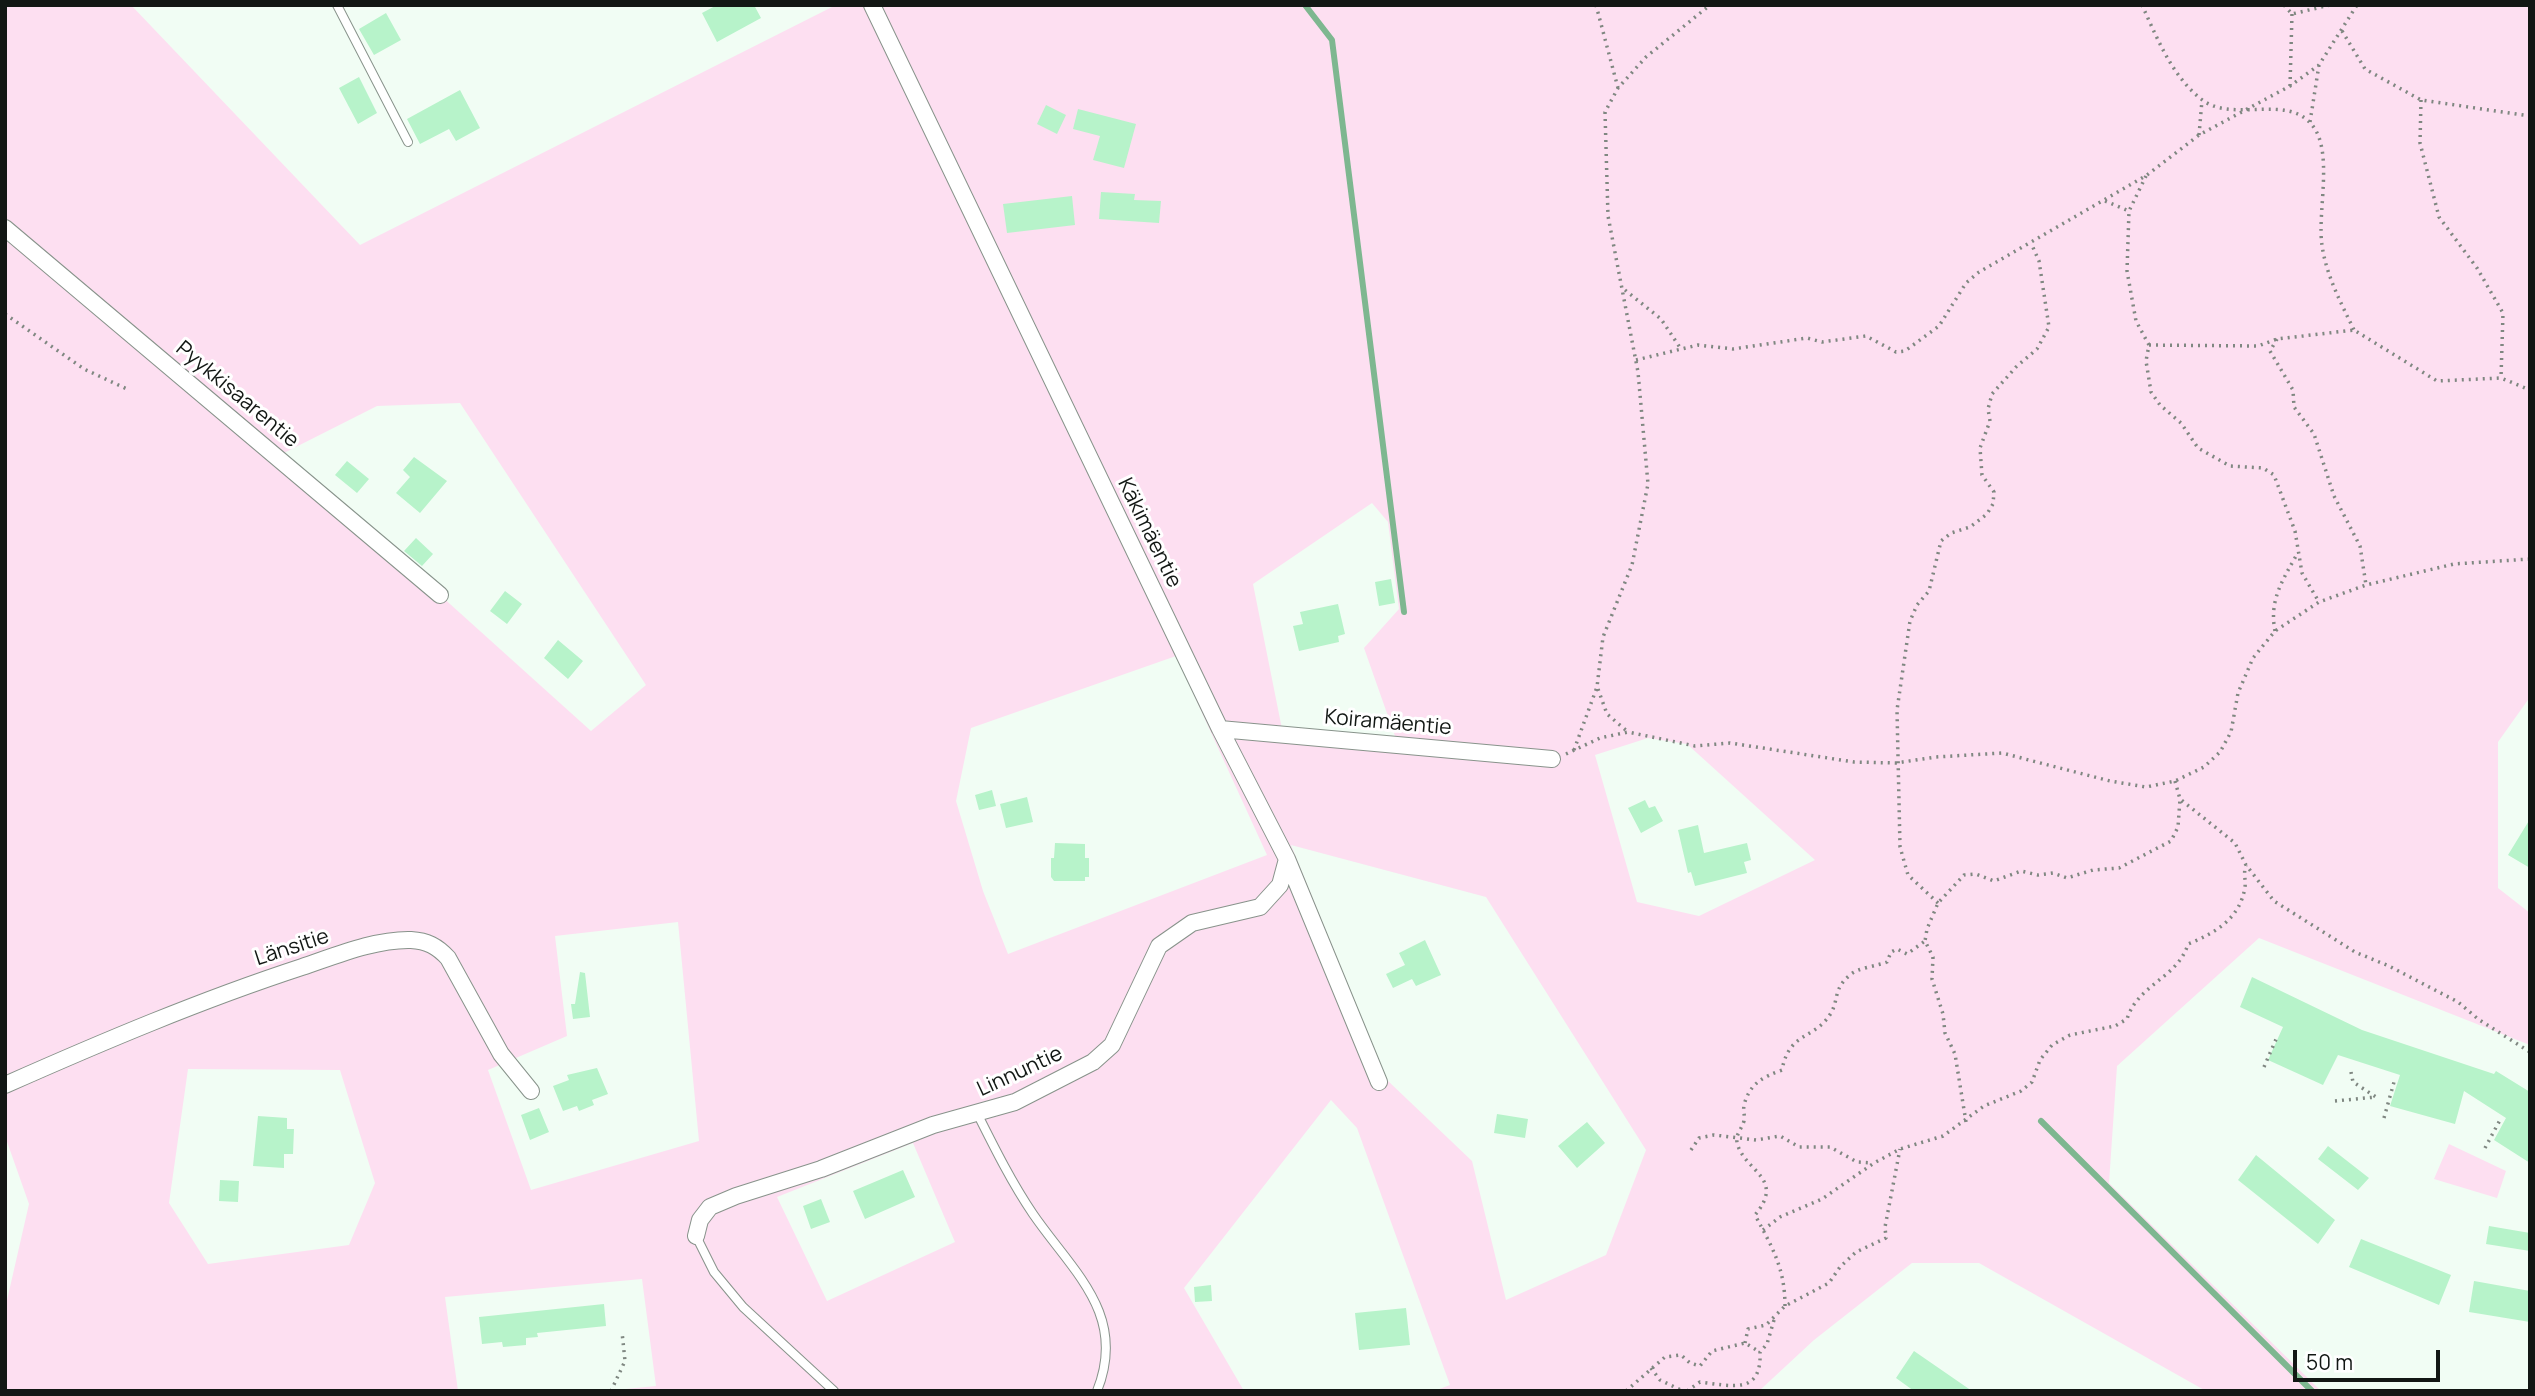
<!DOCTYPE html>
<meta charset="utf-8">
<style>
body{margin:0}
#map{position:relative;width:2535px;height:1396px;overflow:hidden;background:#f1fdf4;font-family:Manrope,sans-serif}
canvas{display:block}
.frame{position:absolute;inset:0;border:7px solid #121714;pointer-events:none}
.scale{position:absolute;left:2293px;top:1350px;width:147px;height:32px;box-sizing:border-box;border:4px solid #121714;border-top:0;padding-left:9px;font-size:21px;line-height:24px;white-space:nowrap;color:#121714;-webkit-text-stroke:5px #fff;paint-order:stroke}
</style>
<div id="map">
<canvas width="2535" height="1396"></canvas>
<div class="frame"></div>
<div class="scale">50 m</div>
</div>
<script>
const c = document.querySelector('canvas').getContext('2d');
c.lineJoin = 'round';
function fillPath(path, color) {
  c.fillStyle = color;
  c.fill(path, 'evenodd');
}
function stroke(path, color, width, dash) {
  c.strokeStyle = color;
  c.lineWidth = width;
  c.lineCap = dash ? 'butt' : 'round';
  c.setLineDash(dash || []);
  c.stroke(path);
}
function label(font, color, halo, rows, align = 'center') {
  c.font = font + ' Manrope,sans-serif';
  c.lineWidth = 6;
  c.setLineDash([]);
  c.textBaseline = 'middle';
  c.strokeStyle = halo;
  c.fillStyle = color;
  for (const [text, x, y, turn = 0] of rows) {
    c.save();
    c.translate(x, y);
    c.rotate((+turn || 0) * Math.PI / 180);
    c.textAlign = isNaN(turn) ? turn : align;
    if (halo) c.strokeText(text, 0, 0);
    c.fillText(text, 0, 0);
    c.restore();
  }
}
const green = new Path2D(`
 M5 5H131L360 245 836 5H2530V697L2498 742V888L2530 913V1045L2259 938 2117 1066 2109 1183 2321 1391H2206L1979 1263H1912L1814 1340 1759 1391H1434L1450 1385 1357 1128 1331 1100 1184 1288 1244 1391H605L656 1386 642 1279 445 1297 458 1391H5V1309L29 1204 5 1136ZM460 403 646 685 591 731 440 595 278 456 377 406ZM1372 503 1388 522 1399 609 1364 648 1395 736 1282 729 1253 584ZM1176 656 1267 855 1008 954 983 891 956 801 971 728ZM1648 738 1687 744 1815 860 1699 916 1637 902 1595 755ZM1291 845 1486 897 1646 1150 1606 1255 1506 1300 1472 1161 1387 1080ZM678 922 699 1141 531 1190 488 1070 567 1036 555 936ZM188 1069 340 1070 375 1183 349 1245 208 1264 169 1203ZM913 1143 955 1242 827 1301 777 1197Z
 M2449 1144 2506 1171 2497 1198 2434 1179Z`);
const stream = new Path2D(`
 M1305 5 1332 40 1404 612
 M2041 1121 2312 1391`);
const building = new Path2D(`
 M717 5H754L761 18 717 42 702 13Z
 M386 13 401 40 374 55 359 29Z
 M359 77 377 113 358 124 339 88Z
 M460 90 480 128 456 141 449 129 420 144 407 119Z
 M1046 105 1066 115 1057 134 1037 124Z
 M1078 109 1136 124 1124 168 1093 160 1100 136 1073 129Z
 M1101 192 1135 194 1134 200 1161 201 1159 223 1099 219Z
 M1072 196 1075 225 1007 233 1003 204Z
 M414 457 447 481 420 513 396 493 410 477 403 470Z
 M347 461 369 479 357 493 335 475Z
 M416 538 433 554 422 566 404 551Z
 M1391 579 1395 603 1379 606 1375 582Z
 M505 591 522 604 507 624 490 611Z
 M1338 604 1345 634 1338 636 1339 642 1299 651 1293 626 1303 624 1300 612Z
 M558 640 583 661 568 679 544 658Z
 M992 790 996 806 979 810 975 795Z
 M1027 797 1033 822 1006 828 1000 804Z
 M1645 800 1649 808 1655 806 1663 821 1641 833 1628 808Z
 M2530 819V868L2508 855Z
 M1698 825 1704 853 1747 843 1751 860 1744 862 1747 873 1695 886 1691 872 1688 873 1678 830Z
 M1055 843 1085 844V858H1089V877H1085V881H1054L1051 877V858H1054Z
 M1425 940 1441 975 1416 986 1412 979 1393 988 1386 974 1405 965 1399 953Z
 M580 972 585 973 590 1017 573 1019 571 1004H575Z
 M2252 977 2362 1030 2494 1074 2496 1071 2530 1092V1163L2494 1140 2506 1118 2464 1091 2455 1124 2390 1106 2400 1075 2338 1055 2323 1085 2268 1060 2283 1027 2240 1007Z
 M597 1068 608 1094 592 1100 594 1105 579 1111 577 1106 563 1111 553 1086 569 1080 567 1075Z
 M539 1108 549 1132 530 1140 521 1115Z
 M1497 1114 1528 1119 1525 1138 1494 1133Z
 M258 1116 287 1118V1129H294L293 1154H284V1168L253 1166Z
 M1587 1122 1605 1143 1577 1168 1558 1146Z
 M2328 1146 2369 1178 2358 1190 2318 1159Z
 M2256 1155 2335 1220 2318 1244 2238 1180Z
 M903 1170 915 1197 865 1219 853 1191Z
 M220 1180 239 1181 238 1202 219 1201Z
 M821 1199 830 1222 811 1229 803 1206Z
 M2489 1226 2530 1233V1251L2486 1244Z
 M2361 1239 2451 1275 2439 1305 2349 1267Z
 M2474 1281 2530 1291V1322L2469 1312Z
 M1211 1285 1212 1301 1195 1302 1194 1287Z
 M604 1304 606 1326 537 1333 538 1337 526 1338V1345L503 1347 502 1342 482 1344 479 1317Z
 M1406 1308 1410 1345 1359 1350 1355 1313Z
 M1914 1351 1972 1391H1914L1896 1378Z`);
const path = new Path2D(`
 M1596 5 1618 88
 M2142 5C2157 38 2172 76 2201 99 2232 124 2287 93 2312 125 2334 151 2317 213 2322 245 2326 275 2341 303 2354 330
 M2284 5 2292 14 2330 5
 M2342 31 2365 69 2421 100 2530 116
 M2290 86 2292 14
 M2421 100 2420 143 2439 217 2477 268 2503 313 2501 378
 M2310 122 2319 65
 M2199 135 2202 100
 M2146 176 2129 211 2127 271 2136 321 2149 345 2146 361 2151 392 2160 405 2181 423 2198 448 2230 466 2263 468 2274 475 2295 531 2302 573 2319 602
 M2105 201 2129 211
 M1625 290 1661 319 1681 349
 M5 314 84 369 127 389
 M2277 339 2270 351 2293 390 2294 407 2314 434 2334 496 2360 546 2366 585
 M2149 345 2258 346 2277 339 2354 330 2437 381 2501 378 2530 390
 M1636 360 1698 345 1733 349 1807 338 1822 342 1866 336 1896 352 1905 351 1939 326 1966 283 1979 272 2147 175 2199 135 2290 86 2319 65 2357 5
 M2275 631C2269 601 2282 581 2296 556
 M1598 689 1607 714 1628 732
 M1574 750 1597 687 1603 637 1632 565 1648 484 1638 372 1608 216 1605 112 1618 88 1646 57 1710 5
 M1566 754 1600 738 1628 732 1695 746 1730 743 1854 762 1896 763 1936 757 2002 753 2110 781 2146 787 2175 781 2204 767 2220 752 2231 732 2238 693 2253 658 2275 631 2319 602 2366 585 2454 564 2530 559
 M2175 781 2180 799 2235 843 2246 865 2274 901 2355 952 2389 966 2458 1002 2478 1019 2530 1052
 M1938 903 1908 875 1900 847 1897 710 1910 621 1917 605 1929 591 1941 541 1951 533 1970 527 1987 514 1993 504 1994 492 1982 475 1980 448 1990 421 1988 409 1992 394 2016 367 2037 349 2049 327 2039 261 2031 243
 M2264 1067 2277 1037
 M2335 1101 2376 1097 2353 1082 2351 1072
 M2384 1118 2394 1082
 M1966 1122 1955 1054 1945 1033 1943 1014 1932 979 1933 957 1925 941 1927 929 1938 903 1964 875 1976 874 1994 881 2021 871 2038 875 2053 873 2067 878 2093 870 2119 868 2171 841 2178 827 2180 799
 M2485 1148 2500 1120
 M1691 1150 1699 1138 1714 1135 1756 1140 1780 1136 1799 1147H1830L1857 1162 1872 1163
 M1763 1230 1780 1217 1822 1199 1874 1163 1900 1149 1943 1136 1984 1106 2021 1091 2032 1082 2040 1060 2052 1045 2070 1035 2115 1026 2127 1019C2138 984 2178 978 2188 944 2215 933 2240 919 2245 887 2246 879 2243 873 2246 865
 M1785 1306C1785 1268 1772 1247 1755 1215 1785 1179 1747 1172 1738 1146 1734 1135 1741 1131 1744 1121 1745 1115 1743 1110 1744 1105 1750 1083 1763 1077 1782 1070 1789 1031 1815 1040 1831 1013 1839 999 1833 989 1850 975 1857 968 1877 966 1887 962L1891 952 1897 949 1907 954 1925 941
 M1745 1343 1748 1329 1766 1325 1785 1306 1829 1283 1840 1267 1856 1252 1886 1238 1885 1227 1900 1149
 M1651 1368 1660 1380 1683 1391
 M611 1391 625 1361 622 1332
 M1626 1391 1665 1357 1681 1355 1690 1363 1700 1366 1712 1351 1745 1343 1760 1352
 M1687 1391 1700 1382C1732 1386 1762 1395 1760 1352L1767 1344 1774 1320`);
const service = new Path2D(`
 M337 5 408 142
 M978 1115C995 1149 1012 1183 1033 1214 1072 1271 1128 1314 1097 1391
 M696 1236 714 1272 743 1307 834 1391`);
const minor = new Path2D(`
 M872 5 1220 729 1287 859 1379 1082
 M5 228 440 595
 M1220 729 1552 759
 M5 1085C102 1042 201 1000 302 967 335 956 375 939 411 940 427 941 437 946 448 958L501 1054 531 1091
 M696 1236 700 1220 710 1207 736 1196 821 1169 933 1125 1015 1102 1093 1062 1112 1045 1159 946 1192 923 1260 907 1280 885 1287 859`);
const streetNames = [
 ["Pyykkisaarentie",237,395,40],
 ["Käkimäentie",1149,533,64],
 ["Koiramäentie",1388,723,5],
 ["Länsitie",292,948,-18],
 ["Linnuntie",1020,1072,-25]
];
fillPath(green, '#fddff1');
stroke(stream, '#7eb790', 6);
fillPath(building, '#b7f3ca');
stroke(service, '#88938b', 10);
stroke(minor, '#88938b', 18);
stroke(path, '#7f8781', 3.5, [2, 5]);
stroke(service, '#fff', 8);
stroke(minor, '#fff', 16);
label('21px', '#121714', '#fff', streetNames);
</script>
